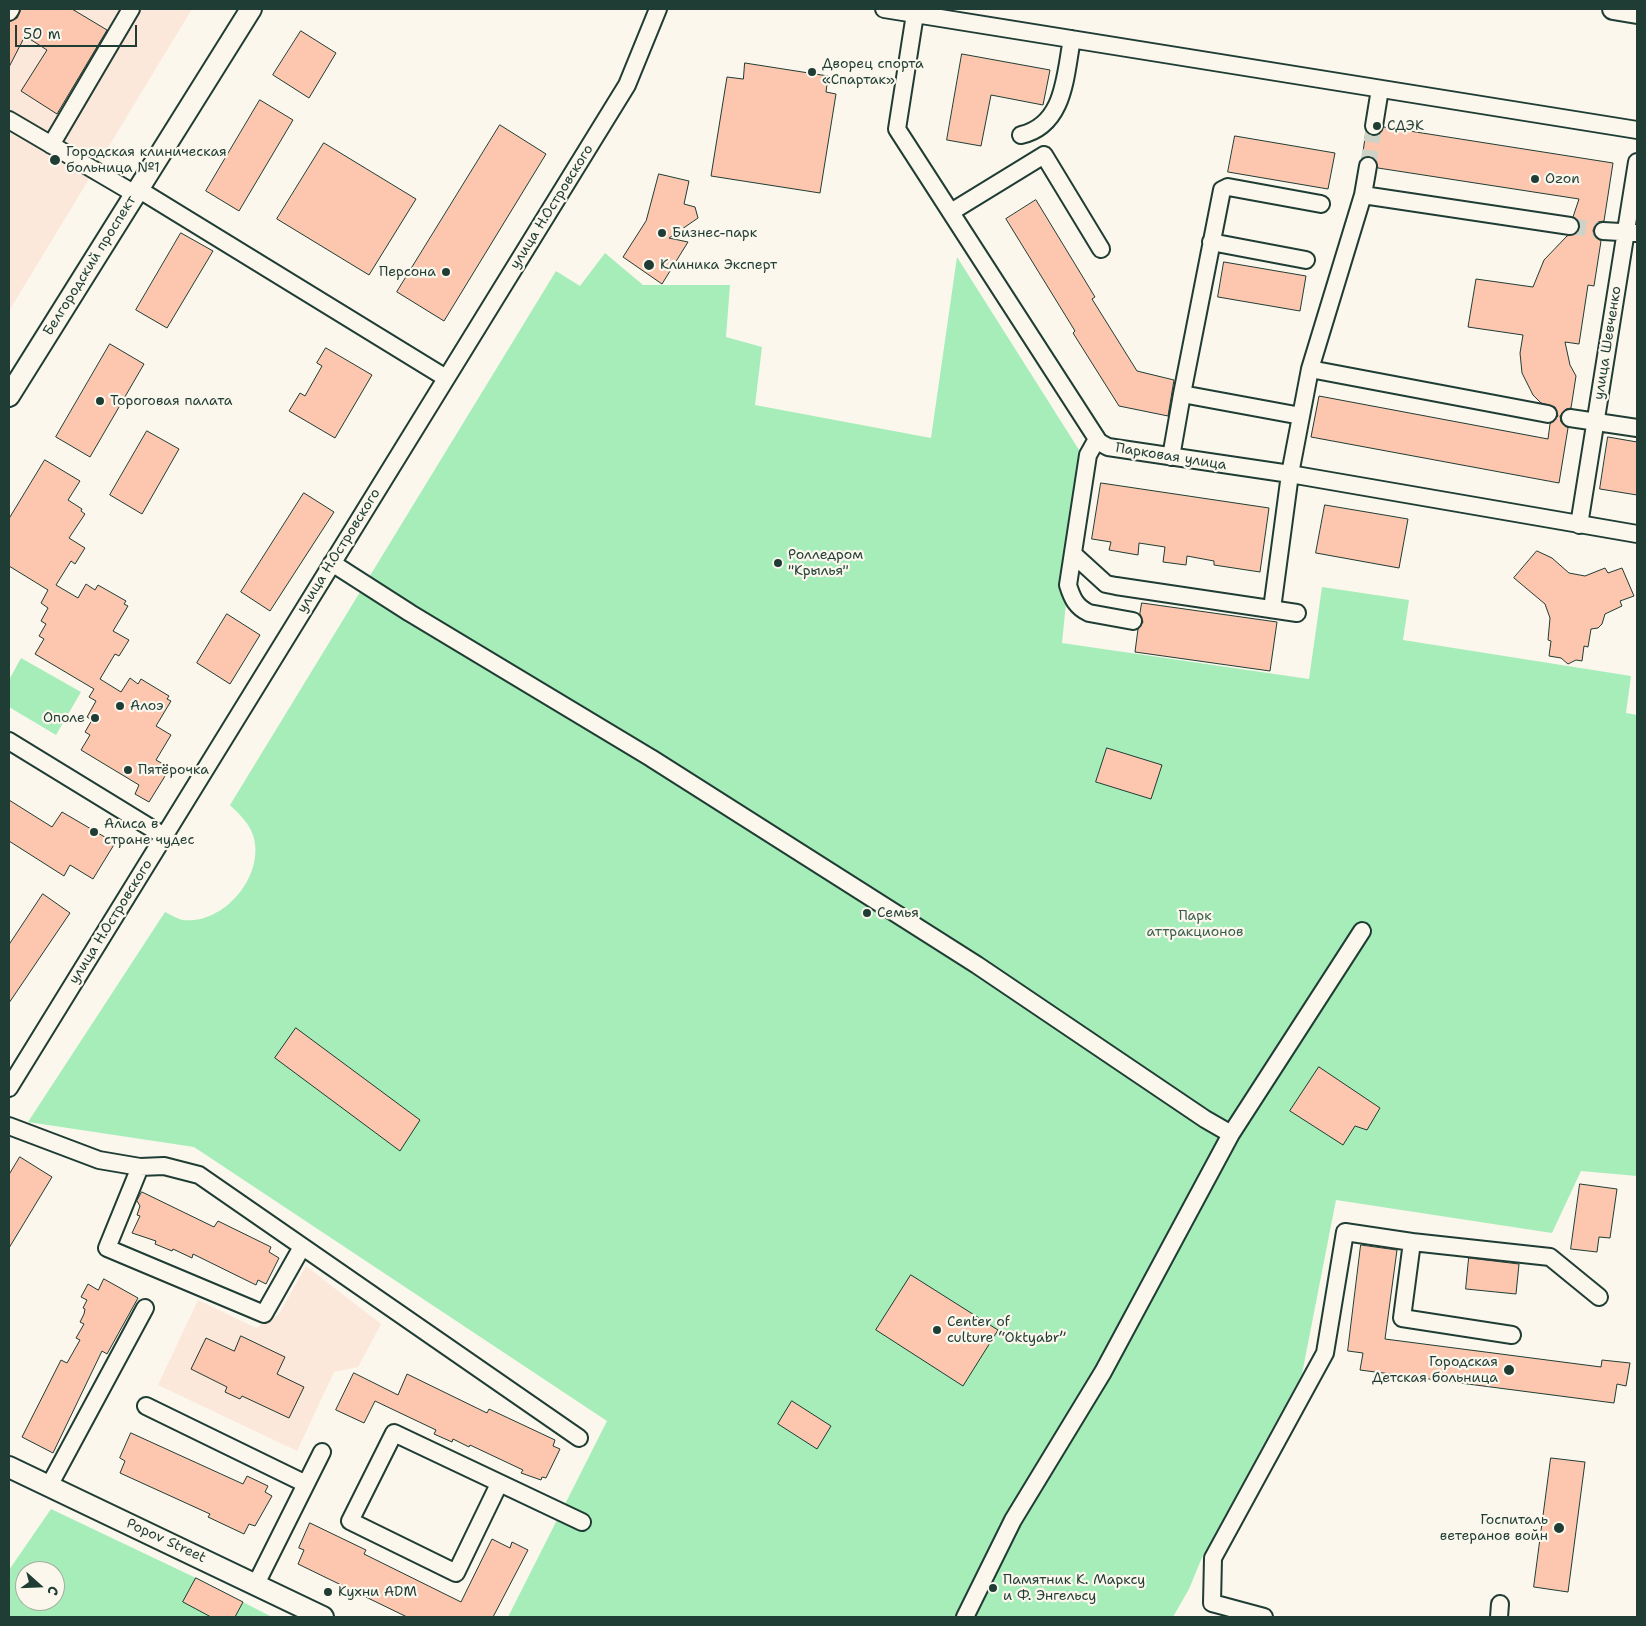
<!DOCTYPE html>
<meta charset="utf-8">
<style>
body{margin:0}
#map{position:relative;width:1646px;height:1626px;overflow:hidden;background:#fbf7ec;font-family:"Shantell Sans",sans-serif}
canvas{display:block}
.frame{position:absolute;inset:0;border:10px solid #1f3d34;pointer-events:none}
.north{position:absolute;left:15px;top:1561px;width:50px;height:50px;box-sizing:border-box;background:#fbf7ec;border:1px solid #a3ada2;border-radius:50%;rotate:110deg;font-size:14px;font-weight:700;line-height:20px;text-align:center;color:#1f3d34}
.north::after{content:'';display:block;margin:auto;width:18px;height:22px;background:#1f3d34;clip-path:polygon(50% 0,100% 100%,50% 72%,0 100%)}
.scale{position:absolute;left:15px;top:25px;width:122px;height:22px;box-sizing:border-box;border:2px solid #1f3d34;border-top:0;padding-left:6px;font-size:15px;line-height:18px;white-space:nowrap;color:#1f3d34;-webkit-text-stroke:4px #fbf7ec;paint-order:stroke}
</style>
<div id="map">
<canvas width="1646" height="1626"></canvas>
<div class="frame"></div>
<div class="north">С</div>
<div class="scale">50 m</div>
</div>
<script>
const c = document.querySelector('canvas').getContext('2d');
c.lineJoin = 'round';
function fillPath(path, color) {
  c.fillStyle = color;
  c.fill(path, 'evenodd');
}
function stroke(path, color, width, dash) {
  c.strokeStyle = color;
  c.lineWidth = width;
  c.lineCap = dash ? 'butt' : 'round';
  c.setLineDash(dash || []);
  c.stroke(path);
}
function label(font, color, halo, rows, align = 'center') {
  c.font = font + ' "Shantell Sans",sans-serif';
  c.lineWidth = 4.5;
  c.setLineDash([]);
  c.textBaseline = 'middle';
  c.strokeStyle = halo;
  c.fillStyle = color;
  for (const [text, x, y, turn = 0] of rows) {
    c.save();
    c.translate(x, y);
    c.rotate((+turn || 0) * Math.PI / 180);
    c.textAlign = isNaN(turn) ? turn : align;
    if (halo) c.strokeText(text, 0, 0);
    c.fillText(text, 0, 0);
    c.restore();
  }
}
const built = new Path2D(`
 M9 9H192L9 311Z
 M306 1266 381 1324 358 1367 334 1372 297 1451 158 1385 198 1300 256 1328 279 1314Z`);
const green = new Path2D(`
 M605 253 643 285H730L726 337 762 347 755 405 931 438 957 257 1081 453 1062 643 1309 679 1322 587 1409 600 1403 640 1631 676 1626 713 1637 715V1176L1581 1171 1552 1233 1336 1200 1302 1374 1201 1560 1189 1589 1173 1617H508L607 1421 194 1147 28 1122 165 912C170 914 177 919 183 920 224 925 266 875 253 835 249 823 239 814 230 805L556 271 580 286Z
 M21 658 81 692 56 735 9 707V680Z
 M51 1509 196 1578 272 1617H9V1570ZM25 1571H55V1601H25Z`);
const building = new Path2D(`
 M21 9H72L107 30 57 114 21 91 47 50 25 36 9 67V22L17 18Z
 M301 31 336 53 309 98 273 75Z
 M962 54 1050 70 1043 105 991 95 981 146 947 140Z
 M745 63 828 76 826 92 836 94 820 193 711 176 727 77 743 79Z
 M260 100 293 120 239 211 206 191Z
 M500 125 546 154 444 321 397 292Z
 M1384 127 1613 163 1604 221 1598 222 1593 230 1594 236 1601 241 1594 286 1588 285 1579 344 1565 342 1570 365 1576 376 1571 408 1566 409 1560 416 1561 422 1568 428 1559 483 1311 437 1319 396 1548 439 1550 424 1558 416 1555 407 1541 403 1533 395 1522 373 1520 353 1523 335 1468 327 1476 279 1533 287 1544 260 1567 236 1578 232 1579 223 1573 217 1579 199 1378 168 1374 158 1369 156 1362 159 1366 131 1372 136 1377 135Z
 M1235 136 1335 153 1328 189 1228 172Z
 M324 143 416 199 369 275 277 219Z
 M659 174 689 181 684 204 695 207 698 218 669 238 688 242 662 284 623 257 646 221Z
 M1036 200 1095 297 1092 299 1137 371 1174 380 1168 416 1119 406 1073 333 1075 331 1006 219Z
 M181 233 213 251 167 328 136 310Z
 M1224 262 1306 276 1300 311 1218 297Z
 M110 344 144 364 90 457 56 437Z
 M326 348 372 375 335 438 289 411 300 393 305 396 322 366 317 363Z
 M147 431 179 449 142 514 110 495Z
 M1608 437 1637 442V495L1600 489Z
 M45 460 80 481 68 500 82 509 81 511 85 514 69 538 85 548 75 564 71 561 56 585 78 598 86 584 95 590 98 585 126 601 124 604 128 606 113 631 129 640 119 656 115 654 100 679 121 692 130 678 138 684 141 679 169 696 167 699 171 701 156 726 171 735 156 760 170 768 149 802 135 794 139 785 81 750 90 735 85 732 92 720 87 717 96 701 89 697 94 689 35 654 44 639 39 636 46 624 41 621 48 608 41 603 48 590 9 566V519Z
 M1101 483 1269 508 1260 572 1214 565V561L1187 556 1186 565 1163 562 1165 547 1139 543 1138 555 1109 550 1111 542 1092 539Z
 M304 493 334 512 270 611 241 592Z
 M1325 505 1408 519 1399 568 1316 553Z
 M1537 551 1552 558 1569 573 1585 576 1605 568 1608 573 1622 568 1634 596 1620 601 1622 606 1605 614 1602 624 1598 628 1591 629 1588 647 1584 646 1582 661 1576 660 1568 664 1561 658 1549 656 1551 641 1548 640 1550 618 1545 604 1514 578Z
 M1142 603 1277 622 1270 671 1135 652 1138 629 1143 622 1140 614Z
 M227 614 260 635 230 684 197 663Z
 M1107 748 1162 765 1151 799 1096 782Z
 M9 800 52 827 62 812 115 843 93 879 70 865 64 876 9 841Z
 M43 894 70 913 9 1003V945Z
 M296 1028 420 1120 400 1151 275 1058Z
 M1319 1067 1380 1108 1367 1130 1355 1126 1343 1145 1290 1111Z
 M20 1157 52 1177 9 1248V1175Z
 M1580 1184 1617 1189 1610 1238 1599 1237 1597 1252 1571 1249Z
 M142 1192 214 1227 218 1221 271 1247 269 1252 279 1258 266 1284 258 1280 256 1285 193 1254 192 1258 173 1249 172 1251 155 1244 156 1241 132 1233 140 1216 137 1215 140 1206 137 1201Z
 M1361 1245 1397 1250 1385 1339 1601 1367 1602 1360 1630 1363 1626 1386 1617 1384 1614 1403 1360 1370 1363 1353 1348 1351Z
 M1469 1258 1519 1264 1516 1294 1466 1289Z
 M911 1275 998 1330 963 1386 876 1330Z
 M104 1279 138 1298 107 1354 102 1351 53 1453 22 1437 61 1360 67 1363 80 1340 76 1338 84 1324 80 1322 84 1314 85 1309 83 1308 87 1300 81 1297 88 1284 98 1290Z
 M241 1336 285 1357 277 1374 304 1387 289 1418 242 1396 240 1399 225 1392 227 1387 191 1369 206 1338 234 1351Z
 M354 1373 398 1395 407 1374 487 1413 489 1409 555 1440 553 1446 560 1449 546 1478 542 1477 541 1480 521 1473 523 1470 470 1445 469 1447 453 1439 452 1442 434 1434 436 1430 375 1401 364 1423 336 1410Z
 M792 1401 831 1426 817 1449 778 1424Z
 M131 1433 243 1484 247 1476 268 1486 265 1492 272 1496 255 1526 249 1524 244 1534 208 1517 210 1514 120 1473 125 1461 120 1458Z
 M1551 1458 1585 1462 1568 1592 1534 1587Z
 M310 1523 366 1550 364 1554 461 1602 492 1539 510 1548 512 1542 528 1550 493 1617H407L298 1564 304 1550 299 1548Z
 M196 1578 243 1602 235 1617H211L183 1602Z`);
const minorTunnel = new Path2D(`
 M1368 166 1374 126
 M1570 226 1603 231`);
const minor = new Path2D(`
 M884 9 1637 130
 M9 12 11 9
 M915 14 897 129 1099 442 1108 447 1290 474 1637 534
 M9 120 135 194
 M1374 126 1380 89
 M1021 135C1065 125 1065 75 1072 39
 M51 145 131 9
 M1368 166 1363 195 1570 226
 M138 189 446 378
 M951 212 1044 155 1101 249
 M1603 231 1637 233
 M1211 242 1306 260
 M1310 369 1363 195
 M1182 394 1222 190 1228 187 1321 204
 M1570 418 1637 428
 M1097 439 1088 455 1068 585C1072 598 1076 607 1089 613L1133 621
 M1171 457 1182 394 1301 416
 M1579 525 1637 162
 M1073 554 1106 584 1116 586 1297 613
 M332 563 410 613 651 758 977 965 1205 1119 1231 1134 1103 1372 1013 1520 965 1617
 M1272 609 1290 474 1310 369 1548 414
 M9 741 164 836
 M9 1088 627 85 658 9
 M9 1126 99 1160 140 1167 164 1166 199 1175 579 1438
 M1231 1134 1362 931
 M140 1167 107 1248 264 1314 302 1247
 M1412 1242 1550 1257 1599 1297
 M146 1406 306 1484
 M499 1484 456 1573 350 1521 394 1433 582 1522
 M49 1486 145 1308
 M256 1584 322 1452
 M1264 1617 1212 1603 1213 1558 1325 1353 1345 1232 1412 1242 1402 1318 1512 1335
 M1499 1617 1500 1604`);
const major = new Path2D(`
 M1613 9 1637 13
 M9 396 251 9
 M9 1467 323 1617`);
const markers = [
 [812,72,5,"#1f3d34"],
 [1377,126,5,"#1f3d34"],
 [55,160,6,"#1f3d34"],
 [1535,179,5,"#1f3d34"],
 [662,233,5,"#1f3d34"],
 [649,265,6,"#1f3d34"],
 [446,272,5,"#1f3d34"],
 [100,401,5,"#1f3d34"],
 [778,563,5,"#1f3d34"],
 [120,706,5,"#1f3d34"],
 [95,718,5,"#1f3d34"],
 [128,770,5,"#1f3d34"],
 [94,832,5,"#1f3d34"],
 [867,913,5,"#1f3d34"],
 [937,1330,5,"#1f3d34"],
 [1509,1370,6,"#1f3d34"],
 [1559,1528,6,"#1f3d34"],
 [993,1588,5,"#1f3d34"],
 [328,1592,5,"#1f3d34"]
];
const poiNames = [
 ["Дворец спорта",822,64],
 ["«Спартак»",822,80],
 ["СДЭК",1387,126],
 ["Городская клиническая",66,152],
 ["больница №1",66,168],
 ["Ozon",1545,179],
 ["Бизнес-парк",672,233],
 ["Клиника Эксперт",660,265],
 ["Персона",436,272,"right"],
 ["Тороговая палата",110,401],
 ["Ролледром",788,555],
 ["\"Крылья\"",788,571],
 ["Алоэ",130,706],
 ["Ополе",85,718,"right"],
 ["Пятёрочка",138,770],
 ["Алиса в",104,824],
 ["стране чудес",104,840],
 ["Семья",877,913],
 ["Center of",947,1322],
 ["culture “Oktyabr”",947,1338],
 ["Городская",1498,1362,"right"],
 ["Детская больница",1498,1378,"right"],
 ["Госпиталь",1548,1520,"right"],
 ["ветеранов войн",1548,1536,"right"],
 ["Памятник К. Марксу",1003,1580],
 ["и Ф. Энгельсу",1003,1596],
 ["Кухни ADM",338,1592]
];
const streetNames = [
 ["улица Н.Островского",552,207,-58],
 ["Белгородский проспект",90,266,-58],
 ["улица Шевченко",1608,343,-81],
 ["Парковая улица",1171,457,9],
 ["улица Н.Островского",339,551,-58],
 ["улица Н.Островского",111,922,-58],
 ["Popov Street",166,1541,25]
];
const parkNames = [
 ["Парк",1195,916],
 ["аттракционов",1195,932]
];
fillPath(built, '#fce8da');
fillPath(green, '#a7edba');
fillPath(building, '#fdc6af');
stroke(building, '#1f3d34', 1);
stroke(minorTunnel, '#cfd2c7', 16, [16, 8]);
stroke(minor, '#1f3d34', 20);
stroke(major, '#1f3d34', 24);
stroke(minor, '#fbf7ec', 16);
stroke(major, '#fbf7ec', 20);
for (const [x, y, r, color] of markers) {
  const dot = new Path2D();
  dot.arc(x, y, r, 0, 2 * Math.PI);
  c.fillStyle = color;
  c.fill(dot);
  stroke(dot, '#fbf7ec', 2);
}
label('14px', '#1f3d34', '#fbf7ec', poiNames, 'left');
label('14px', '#1f3d34', '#fbf7ec', streetNames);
label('14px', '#3a604f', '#fbf7ec', parkNames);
</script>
